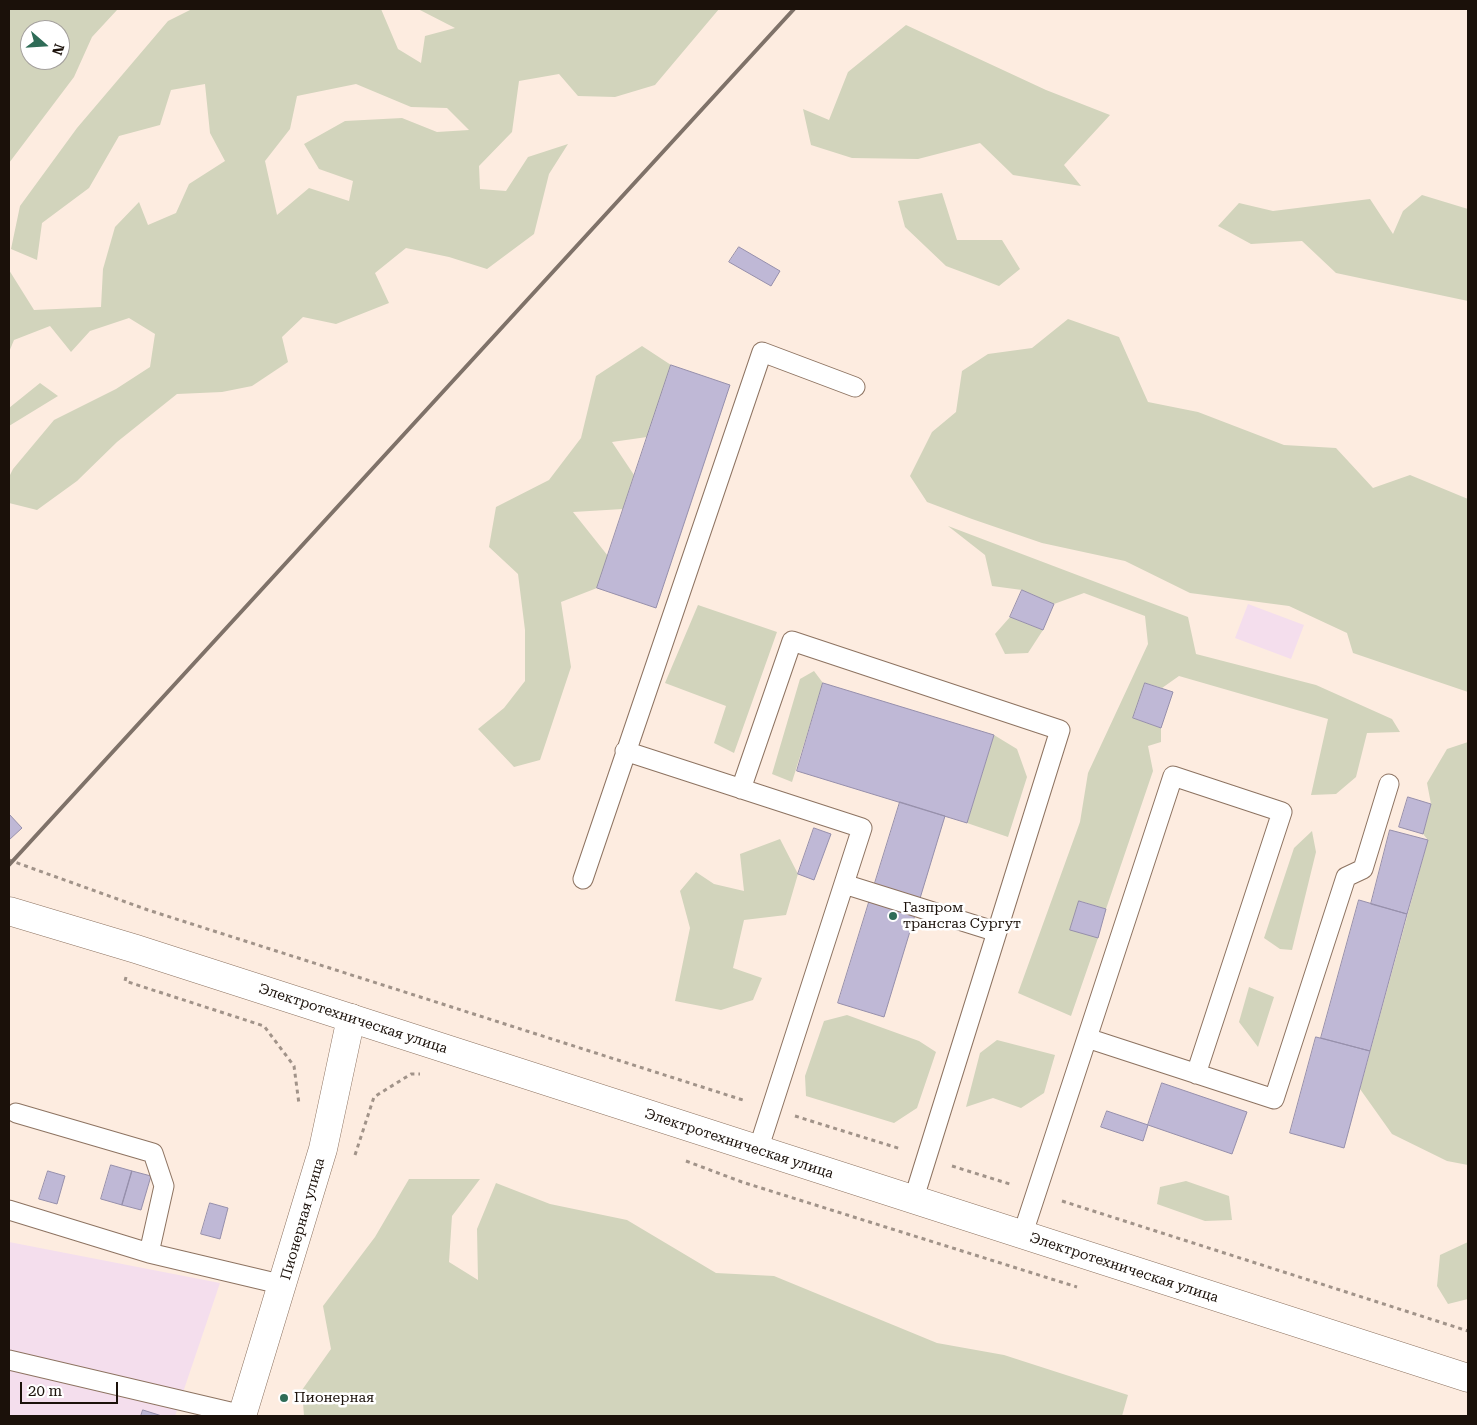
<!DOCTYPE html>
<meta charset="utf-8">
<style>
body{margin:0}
#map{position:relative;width:1477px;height:1425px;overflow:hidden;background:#fdece0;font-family:"Roboto Serif",serif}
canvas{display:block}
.frame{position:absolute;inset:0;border:10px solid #1b110a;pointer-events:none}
.north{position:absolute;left:20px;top:20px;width:50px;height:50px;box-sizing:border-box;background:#fff;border:1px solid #a4a09d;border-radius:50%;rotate:109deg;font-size:14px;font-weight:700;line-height:20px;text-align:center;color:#1b110a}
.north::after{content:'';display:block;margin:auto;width:18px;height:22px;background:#2f6c57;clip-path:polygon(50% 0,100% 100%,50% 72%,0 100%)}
.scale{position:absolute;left:20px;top:1382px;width:98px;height:22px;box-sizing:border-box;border:2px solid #1b110a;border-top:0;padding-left:6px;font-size:15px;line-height:18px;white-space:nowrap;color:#1b110a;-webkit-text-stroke:4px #fff;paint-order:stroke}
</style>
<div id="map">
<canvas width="1477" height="1425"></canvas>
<div class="frame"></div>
<div class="north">N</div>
<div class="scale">20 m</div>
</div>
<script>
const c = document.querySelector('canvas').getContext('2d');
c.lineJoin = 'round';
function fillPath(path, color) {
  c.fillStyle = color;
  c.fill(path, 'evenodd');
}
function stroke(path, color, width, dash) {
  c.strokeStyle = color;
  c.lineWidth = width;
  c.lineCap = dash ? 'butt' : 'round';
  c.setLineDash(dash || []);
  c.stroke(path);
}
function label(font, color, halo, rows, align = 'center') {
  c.font = font + ' "Roboto Serif",serif';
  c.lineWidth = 5;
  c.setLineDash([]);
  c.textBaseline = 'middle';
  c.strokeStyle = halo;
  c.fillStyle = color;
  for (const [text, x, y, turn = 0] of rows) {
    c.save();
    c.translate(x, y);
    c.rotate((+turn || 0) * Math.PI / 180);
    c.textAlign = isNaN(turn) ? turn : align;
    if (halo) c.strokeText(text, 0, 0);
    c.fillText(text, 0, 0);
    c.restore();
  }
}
const industrial = new Path2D(`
 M1248 604 1304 625 1291 659 1235 638Z
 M9 1242 220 1283 175 1416H9Z`);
const green = new Path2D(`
 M9 9 117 10 92 37 74 77 9 163ZM30 30H60V60H30Z
 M192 9H381L398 49 421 63 425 36 455 28 418 9H719L655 85 615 97 578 96 559 74 519 81 512 132 479 166 480 189 506 191 528 157 568 144 549 174 534 234 487 269 449 257 406 248 375 273 389 303 336 324 303 317 282 337 288 362 252 386 222 392 177 394 117 442 77 481 37 510 9 503V477L13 469 54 420 116 389 150 367 155 334 129 318 90 331 71 352 50 326 14 340 9 352V270L34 310 101 307 103 269 115 227 139 202 148 225 176 213 189 184 225 161 210 133 205 84 171 90 160 125 119 136 89 188 42 223 37 260 11 249 20 206 77 128 168 21ZM356 84 411 107 447 108 469 130 437 132 402 118 345 121 304 144 319 169 353 181 349 201 309 188 277 215 265 161 290 129 297 96Z
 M906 25 1046 90 1110 115 1064 165 1081 186 1013 175 980 143 918 159 852 158 811 145 803 109 829 120 848 72Z
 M942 193 957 240H1002L1020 269 999 286 946 266 905 227 898 201Z
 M1422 195 1468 209V301L1336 273 1302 241 1251 244 1218 226 1239 203 1273 211 1370 199 1393 234 1403 211Z
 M1068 319 1119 337 1148 402 1198 412 1284 445 1336 448 1373 488 1410 475 1468 499V692L1353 653 1347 633 1289 606 1190 593 1125 561 1042 543 972 519 927 502 910 476 932 432 956 412 962 371 988 354 1032 348Z
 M642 346 671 365 647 437 612 442 634 475 623 509 573 512 608 556 597 588 561 602 571 667 540 760 514 767 478 729 504 708 525 681V630L518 574 489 547 496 507 549 480 581 438 596 376Z
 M40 383 58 396 9 426V408Z
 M948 526 1188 617 1196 654 1316 685 1392 719 1400 732 1367 733 1356 777 1336 794 1311 795 1328 719 1179 676 1162 688 1145 683 1133 718 1161 728V742L1148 746 1153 771 1106 909 1080 901 1098 938 1071 1016 1018 993 1080 822 1088 773 1148 644 1145 616 1084 593 1054 604 1022 590 992 586 985 555Z
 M698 605 777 632 734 753 714 743 726 706 665 683Z
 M1010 617 1043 630 1028 653 1005 654 995 634Z
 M814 671 823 683 792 782 772 774 800 679Z
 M994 735 1017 749 1027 777 1008 837 967 823Z
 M1468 742V1165L1447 1161 1392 1134 1360 1089 1428 840 1423 834 1431 804 1427 783 1447 749Z
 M1312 831 1316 852 1292 950 1280 949 1264 938 1294 848Z
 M780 839 798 874 786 915 744 920 733 968 762 978 753 1000 721 1010 675 1001 690 928 680 891 696 872 714 884 744 891 740 854Z
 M1249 987 1274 997 1258 1047 1239 1022Z
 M847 1015 919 1041 936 1052 917 1108 894 1123 806 1096 805 1076 824 1021Z
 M997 1040 1055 1055 1044 1093 1021 1108 993 1098 966 1107 980 1053Z
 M409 1179H480L452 1216 449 1262 478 1280 477 1229 496 1183 550 1204 627 1220 716 1273 774 1276 937 1343 1004 1355 1128 1395 1122 1416H304L302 1390 331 1349 323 1306 375 1237Z
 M1186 1181 1229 1196 1232 1220 1205 1221 1157 1204 1160 1187Z
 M1468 1242V1299L1448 1304 1437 1286 1440 1255Z`);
const building = new Path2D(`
 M739 247 780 271 771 286 729 262Z
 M671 365 730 385 656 608 597 588Z
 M1022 590 1054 604 1043 630 1010 617Z
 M823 683 994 735 967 823 797 771Z
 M1145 683 1173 692 1161 728 1133 718Z
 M1408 797 1431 804 1423 834 1399 827Z
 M900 802 945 816 884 1017 838 1003Z
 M9 814 22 828 9 840Z
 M814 828 831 834 814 880 798 874Z
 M1390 830 1428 840 1407 914 1371 904Z
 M1359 900 1407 914 1370 1051 1321 1038Z
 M1079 901 1106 909 1098 938 1070 930Z
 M1316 1037 1370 1051 1344 1148 1290 1133Z
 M1162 1083 1247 1112 1232 1154 1148 1125Z
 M1107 1111 1148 1125 1143 1141 1101 1127Z
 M111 1165 132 1171 122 1205 101 1199Z
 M48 1171 65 1176 57 1204 39 1199Z
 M132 1171 151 1176 141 1210 122 1205Z
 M210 1203 228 1208 220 1239 201 1234Z
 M143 1410 162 1416H141Z`);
const path = new Path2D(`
 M9 860 148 910 746 1101
 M126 977 125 981 264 1026 294 1066 299 1104
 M795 1116 901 1149
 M355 1155 374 1097 411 1074H420
 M686 1161 742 1182 1077 1287
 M952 1166 1013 1185
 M1062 1201 1468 1331`);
const service = new Path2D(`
 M625 751 862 828 758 1150
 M741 789 792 641 1060 730 913 1201
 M583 879 762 352 855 387
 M844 884 997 932
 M1087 1038 1274 1099 1346 877 1363 869 1389 784
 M16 1113 153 1153 164 1186 149 1253
 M9 1210 149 1253 284 1285
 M1022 1236 1173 776 1282 812 1196 1074
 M9 1360 243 1415`);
const tertiary = new Path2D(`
 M242 1416 323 1149 351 1018`);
const secondary = new Path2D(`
 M9 911 136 949 1468 1378`);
const rail = new Path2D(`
 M9 865 794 9`);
const markers = [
 [893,916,5,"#2f6c57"],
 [284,1398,5,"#2f6c57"]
];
const poiNames = [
 ["Газпром",903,908],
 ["трансгаз Сургут",903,924],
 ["Пионерная",294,1398]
];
const streetNames = [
 ["Электротехническая улица",353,1019,18],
 ["Электротехническая улица",739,1144,18],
 ["Пионерная улица",303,1219,-74],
 ["Электротехническая улица",1124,1268,18]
];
fillPath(industrial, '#f4deed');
fillPath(green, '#d2d4bc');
fillPath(building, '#bfb8d6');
stroke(building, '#968fab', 1);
stroke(service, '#8d7361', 21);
stroke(tertiary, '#8d7361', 29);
stroke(secondary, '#8d7361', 29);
stroke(path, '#a19389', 3, [4, 4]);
stroke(service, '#fff', 19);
stroke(tertiary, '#fff', 28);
stroke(secondary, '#fff', 28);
stroke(rail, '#7f7269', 4);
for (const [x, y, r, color] of markers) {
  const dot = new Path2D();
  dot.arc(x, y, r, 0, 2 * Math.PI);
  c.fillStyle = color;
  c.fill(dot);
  stroke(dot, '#fff', 2);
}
label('14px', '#1b110a', '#fff', poiNames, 'left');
label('14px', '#1b110a', '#fff', streetNames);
</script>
